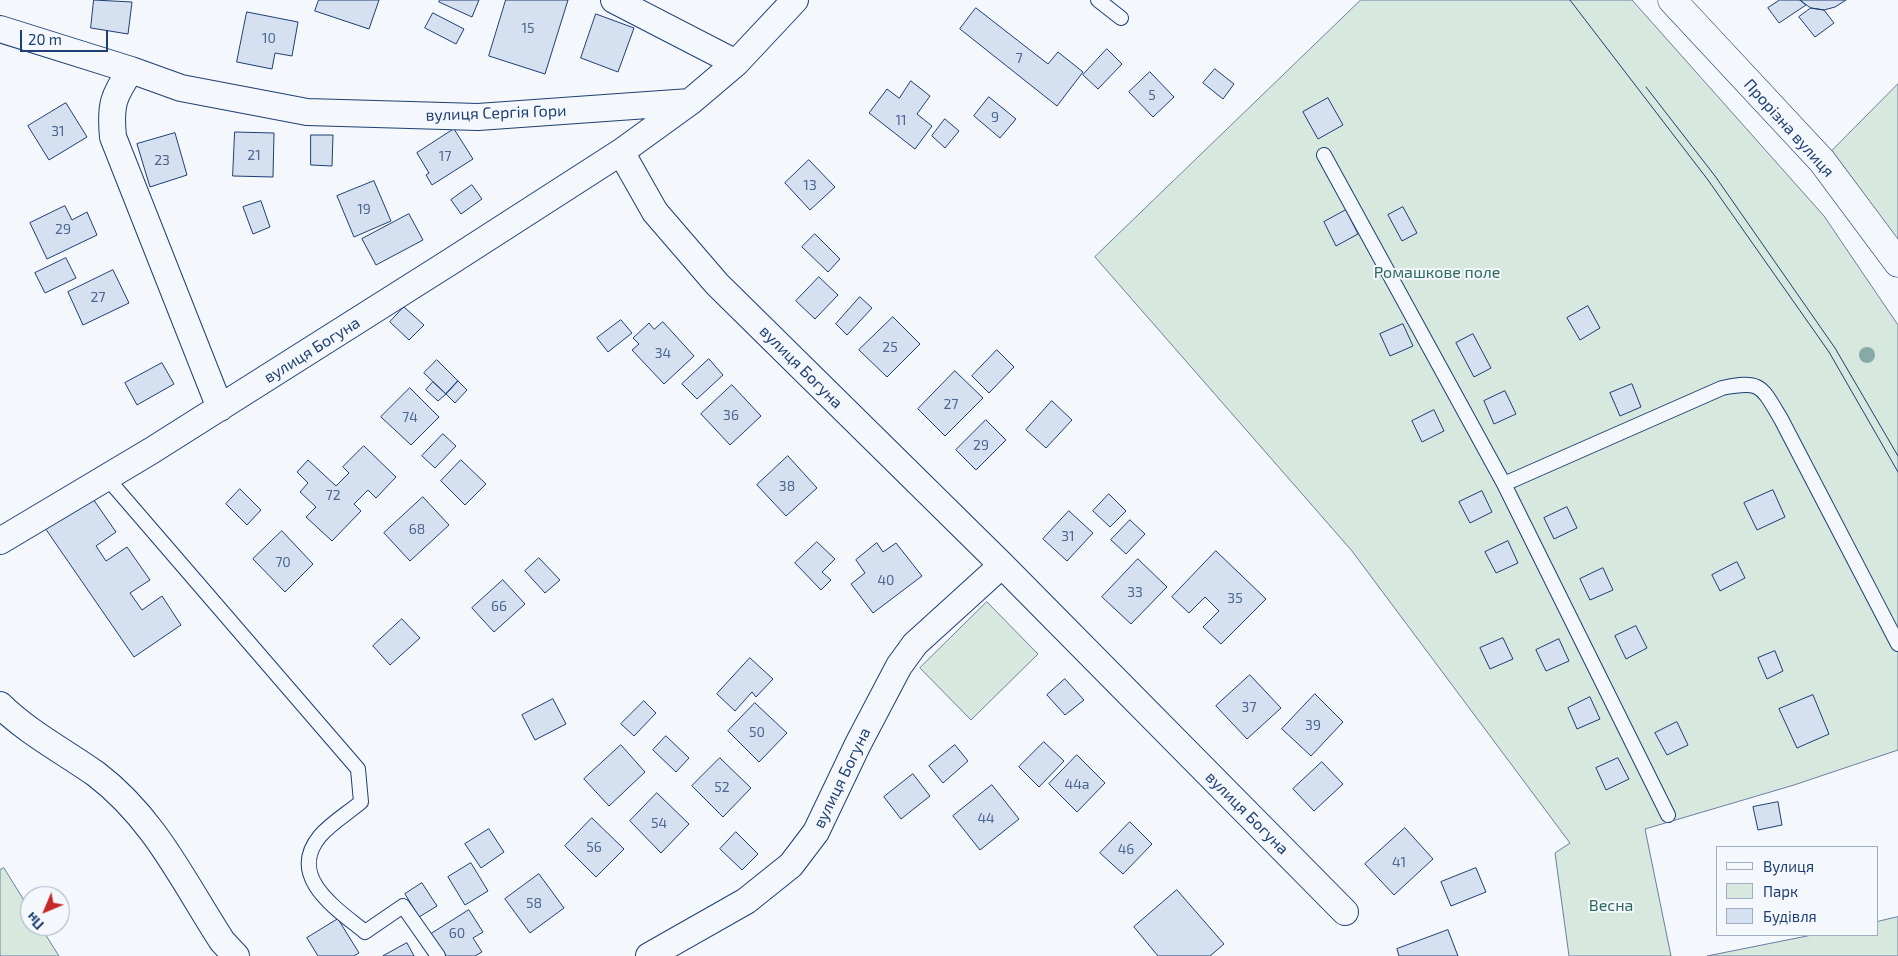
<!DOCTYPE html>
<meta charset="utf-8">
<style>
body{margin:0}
#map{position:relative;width:1898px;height:956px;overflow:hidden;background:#f4f7fb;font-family:"Exo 2",sans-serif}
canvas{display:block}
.legend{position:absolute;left:1716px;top:846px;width:162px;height:90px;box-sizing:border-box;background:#f4f7fb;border:1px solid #9eadc5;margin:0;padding:6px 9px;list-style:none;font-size:15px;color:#1d3f73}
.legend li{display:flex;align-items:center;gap:10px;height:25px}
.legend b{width:25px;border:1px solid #9eadc5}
.north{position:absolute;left:20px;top:886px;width:50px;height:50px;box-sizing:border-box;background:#f4f7fb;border:1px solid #9eadc5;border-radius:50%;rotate:225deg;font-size:14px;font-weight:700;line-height:20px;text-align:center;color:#1d3f73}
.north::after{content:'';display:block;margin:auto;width:18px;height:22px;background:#c62828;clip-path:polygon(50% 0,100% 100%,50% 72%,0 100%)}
.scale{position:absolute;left:20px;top:30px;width:88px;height:22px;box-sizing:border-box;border:2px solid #1d3f73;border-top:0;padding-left:6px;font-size:15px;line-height:18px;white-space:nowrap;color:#1d3f73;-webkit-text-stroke:4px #f4f7fb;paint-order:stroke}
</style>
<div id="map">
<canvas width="1898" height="956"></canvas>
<ul class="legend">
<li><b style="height:6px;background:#f4f7fb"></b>Вулиця</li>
<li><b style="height:14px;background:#d7e8df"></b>Парк</li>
<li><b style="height:14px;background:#d5e0f0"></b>Будівля</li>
</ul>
<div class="north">Пн</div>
<div class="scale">20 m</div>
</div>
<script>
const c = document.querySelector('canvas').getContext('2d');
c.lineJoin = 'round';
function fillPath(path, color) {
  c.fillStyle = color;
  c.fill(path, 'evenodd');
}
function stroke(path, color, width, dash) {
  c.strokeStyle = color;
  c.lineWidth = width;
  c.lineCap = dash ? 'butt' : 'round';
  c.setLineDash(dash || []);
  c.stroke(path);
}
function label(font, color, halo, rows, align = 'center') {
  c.font = font + ' "Exo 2",sans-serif';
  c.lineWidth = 4;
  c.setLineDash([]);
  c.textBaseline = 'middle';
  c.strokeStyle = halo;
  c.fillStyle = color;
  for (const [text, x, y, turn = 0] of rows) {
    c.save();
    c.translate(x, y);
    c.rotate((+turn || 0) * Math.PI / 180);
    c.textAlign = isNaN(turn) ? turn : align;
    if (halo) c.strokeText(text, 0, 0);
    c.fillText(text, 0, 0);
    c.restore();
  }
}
const green = new Path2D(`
 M1361 0H1632L1824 216 1898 325V750L1794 785 1645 829 1671 956H1569L1555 853 1570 843 1352 551 1095 257Z
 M1898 84V263L1822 161Z
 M987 602 1038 654 971 720 920 668Z
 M4 868 30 910V926H40L59 956H0V870Z
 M1898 917V956H1707L1812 935H1877V922Z`);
const building = new Path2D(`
 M94 0 132 2 128 34 91 28Z
 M319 0H379L369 29 315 11Z
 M440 0H479L472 17 439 2Z
 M506 0H568L545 74 489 56Z
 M1780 0H1800L1806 5 1779 23 1768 8Z
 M1800 0H1846L1835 7 1824 10 1811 8Z
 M976 8 1048 64 1058 52 1083 72 1057 106 960 29Z
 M1811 8 1824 10 1834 23 1815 37 1799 17Z
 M247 12 298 22 292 56 275 53 272 69 237 62Z
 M433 13 464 29 456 44 425 28Z
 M596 14 634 28 618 72 581 58Z
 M1107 49 1122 64 1098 89 1083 75Z
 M1215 69 1234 84 1223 99 1203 83Z
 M1150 72 1174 97 1153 117 1129 92Z
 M911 81 930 96 917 114 932 126 915 149 869 113 887 89 899 98Z
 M989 97 1016 119 1000 138 974 116Z
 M1328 98 1343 125 1318 139 1303 112Z
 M66 103 87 137 49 160 28 126Z
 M945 119 959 131 945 148 932 136Z
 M454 129 473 159 432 185 426 175 429 173 417 153Z
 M235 132 274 133 273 177 233 176Z
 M175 133 187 175 150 187 137 144Z
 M311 135H333L332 166 311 165Z
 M809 160 835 187 810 210 785 183Z
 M374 181 391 221 354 237 337 196Z
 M472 185 482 199 461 214 451 200Z
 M261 201 270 227 253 234 243 207Z
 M65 206 72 220 87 212 97 235 47 259 30 223Z
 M1403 207 1417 233 1402 241 1388 215Z
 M1346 210 1358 234 1336 246 1324 222Z
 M409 214 423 240 376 265 362 239Z
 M815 234 840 259 828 272 802 247Z
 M66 258 76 278 45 293 35 273Z
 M113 270 129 303 83 325 68 292Z
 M819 277 838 295 815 319 796 301Z
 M860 297 872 308 847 335 836 324Z
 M1588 306 1600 328 1580 340 1567 318Z
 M404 307 424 325 409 340 390 322Z
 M893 317 920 344 887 377 859 350Z
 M621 320 632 333 608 352 597 338Z
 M663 322 694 356 664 384 632 350 639 344 633 338 649 323 654 329Z
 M1403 324 1413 346 1390 356 1380 334Z
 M1473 334 1491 368 1474 377 1456 343Z
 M997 350 1014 367 989 393 972 376Z
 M709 359 723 375 697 399 682 384Z
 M437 360 458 381 446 394 424 373Z
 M162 363 174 384 137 405 125 383Z
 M955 371 983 398 945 436 918 409Z
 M458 381 467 390 455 403 446 394Z
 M433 382 446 394 438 401 426 390Z
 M1632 384 1641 407 1620 416 1610 393Z
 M732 385 761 416 730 445 701 414Z
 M410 388 439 417 411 445 381 417Z
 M1505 391 1516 414 1494 424 1484 401Z
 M1052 401 1072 420 1046 448 1026 430Z
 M1434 410 1444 431 1422 442 1412 421Z
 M986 420 1006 440 976 470 956 450Z
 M443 434 456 446 435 468 422 456Z
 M364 446 396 477 376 498 368 490 354 504 361 511 332 541 306 517 316 507 300 492 308 483 297 472 308 460 336 486 349 473 343 467Z
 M788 456 817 488 786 516 757 485Z
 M461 460 486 484 465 505 441 481Z
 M240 489 261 510 247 525 226 504Z
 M1773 490 1785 517 1757 530 1744 503Z
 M1482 491 1492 512 1470 523 1459 502Z
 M1109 494 1126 511 1110 527 1093 511Z
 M91 496 116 532 96 546 106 561 127 547 150 580 130 593 142 610 162 596 181 625 134 657 45 528Z
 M423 497 449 525 410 561 384 533Z
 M1567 507 1577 528 1554 539 1544 518Z
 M1069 511 1093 533 1067 561 1043 539Z
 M1130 520 1145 534 1126 554 1111 540Z
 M282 531 313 564 285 592 253 559Z
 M1508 541 1518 563 1496 573 1485 552Z
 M817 542 835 559 822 572 831 580 821 590 795 563Z
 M877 543 883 552 896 543 922 576 873 613 851 584 865 573 856 560Z
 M1216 551 1266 599 1221 644 1203 627 1219 611 1205 597 1189 613 1172 597Z
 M539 558 560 580 545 593 525 571Z
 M1138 559 1167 587 1131 624 1102 597Z
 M1737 562 1745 578 1720 591 1712 575Z
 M1603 568 1613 590 1590 600 1580 579Z
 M503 580 525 604 494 632 472 608Z
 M402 619 420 638 390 665 373 646Z
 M1636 626 1647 648 1626 659 1615 636Z
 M1503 638 1513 659 1490 669 1480 648Z
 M1559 639 1569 661 1546 671 1536 650Z
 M1775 651 1783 671 1767 679 1758 658Z
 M750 658 773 679 756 697 752 692 735 711 717 694Z
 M1250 675 1281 708 1247 739 1216 706Z
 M1065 679 1084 700 1065 715 1047 695Z
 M1315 694 1343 722 1311 756 1282 729Z
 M1813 695 1829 734 1797 748 1779 709Z
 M1590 697 1600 719 1577 729 1568 708Z
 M553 699 566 724 535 740 522 715Z
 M644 701 656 713 634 736 621 724Z
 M755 703 787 733 759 762 728 731Z
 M1677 722 1688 745 1667 755 1655 733Z
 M666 736 689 758 676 772 653 750Z
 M1044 742 1064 761 1039 787 1019 767Z
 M621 745 645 772 609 806 584 779Z
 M955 745 968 761 943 783 929 766Z
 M1077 755 1105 783 1077 812 1049 784Z
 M720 758 751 788 723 817 692 786Z
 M1618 758 1629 779 1606 790 1596 768Z
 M1322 762 1343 784 1314 811 1293 789Z
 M913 774 930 796 901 819 884 797Z
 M992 785 1019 819 980 850 953 816Z
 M657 793 689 824 661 853 630 821Z
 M1778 802 1782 825 1758 830 1753 807Z
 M592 818 624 849 596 877 565 846Z
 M1130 822 1152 844 1123 874 1100 853Z
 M1405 828 1433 859 1394 895 1365 864Z
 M489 829 504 852 481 868 465 844Z
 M736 832 758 854 742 870 720 849Z
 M471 863 488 891 465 905 448 877Z
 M1476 868 1486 892 1451 906 1441 882Z
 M539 874 564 908 530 933 505 899Z
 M422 883 437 906 419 917 405 894Z
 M1177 890 1224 944 1210 956H1158L1134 927Z
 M469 910 483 932 473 938 482 952 475 956H445L431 934Z
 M338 919 359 953 354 956H318L307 938Z
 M1448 930 1458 956H1399L1397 949Z
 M407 943 414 956H383Z`);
const lane = new Path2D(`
 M1098 0 1121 18
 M1324 155 1504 484 1668 815
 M107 478 358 769 361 802C348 813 331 823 320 836 286 877 337 909 365 932L403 906 438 956
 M1504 484 1722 388C1762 380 1761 386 1781 419L1898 644`);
const street = new Path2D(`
 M614 0 736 63
 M0 29 131 70 181 88 307 112 478 117 690 102 736 63 795 0
 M131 70C113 96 110 105 113 137L220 408
 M621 152 655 212 717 284 1002 565 1345 912
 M0 541 151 451 450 262 621 152 690 102
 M0 705C27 732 65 752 96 774 155 819 183 881 222 941L236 956
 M649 956 746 901 791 865 816 832 858 744 899 666 915 644 1002 565`);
const secondary = new Path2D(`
 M1672 0 1822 161 1898 263`);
const tram = new Path2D(`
 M1570 0 1708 180 1829 352 1898 472
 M1646 87 1715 176 1835 348 1898 456`);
const trees = [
 [1867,355]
];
const numberNames = [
 ["15",528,28],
 ["10",269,38],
 ["7",1019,58],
 ["5",1152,95],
 ["9",995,117],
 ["11",901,120],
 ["31",58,131],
 ["21",254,155],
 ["17",445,156],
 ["23",162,160],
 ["13",810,185],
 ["19",364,209],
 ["29",63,229],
 ["27",98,297],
 ["25",890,347],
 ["34",663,353],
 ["27",951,404],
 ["36",731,415],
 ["74",410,417],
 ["29",981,445],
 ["38",787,486],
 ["72",333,495],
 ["68",417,529],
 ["31",1068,536],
 ["70",283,562],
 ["40",886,580],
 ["33",1135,592],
 ["35",1235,598],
 ["66",499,606],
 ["37",1249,707],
 ["39",1313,725],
 ["50",757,732],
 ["44а",1077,784],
 ["52",722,787],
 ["44",986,818],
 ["54",659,823],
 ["56",594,847],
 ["46",1126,849],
 ["41",1399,862],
 ["58",534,903],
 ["60",457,933]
];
const streetNames = [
 ["вулиця Сергія Гори",496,113,-2],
 ["Прорізна вулиця",1789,128,48],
 ["вулиця Богуна",312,350,-32],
 ["вулиця Богуна",801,367,45],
 ["вулиця Богуна",842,778,-64],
 ["вулиця Богуна",1247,813,45]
];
const parkNames = [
 ["Ромашкове поле",1437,273],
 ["Весна",1611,906]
];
fillPath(green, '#d7e8df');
stroke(green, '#687fa3', 1);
fillPath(building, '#d5e0f0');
stroke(building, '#1d3f73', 1);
stroke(lane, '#1d3f73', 16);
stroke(street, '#1d3f73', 28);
stroke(secondary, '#1d3f73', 29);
stroke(lane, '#f4f7fb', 14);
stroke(street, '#f4f7fb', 26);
stroke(secondary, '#f4f7fb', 28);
stroke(tram, '#1d3f73', 1);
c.fillStyle = '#86aba6';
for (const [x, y] of trees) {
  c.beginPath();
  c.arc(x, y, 8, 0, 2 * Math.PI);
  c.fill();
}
label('14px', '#4b6792', null, numberNames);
label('16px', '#1d3f73', '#f4f7fb', streetNames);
label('16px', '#2c6c60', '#f4f7fb', parkNames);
</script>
